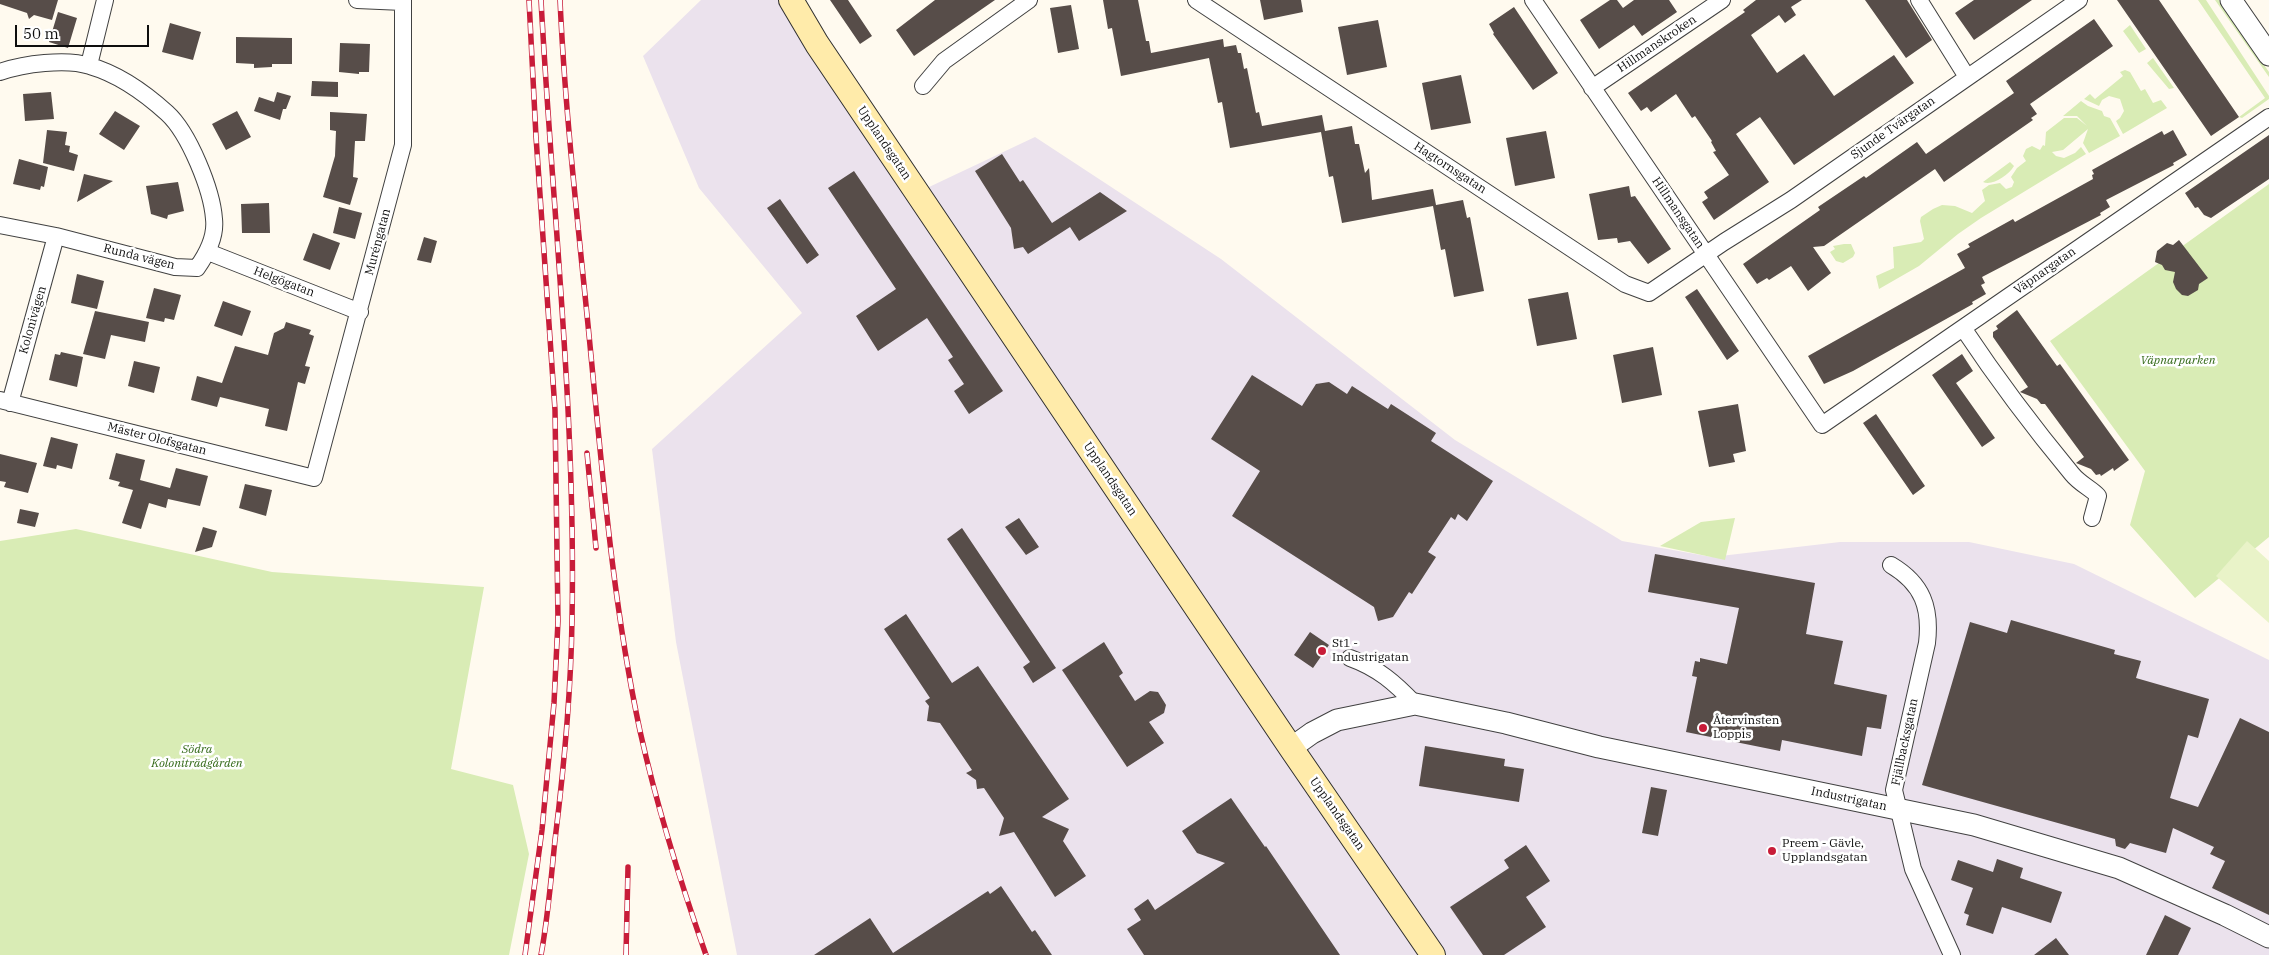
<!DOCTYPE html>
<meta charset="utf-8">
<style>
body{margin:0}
#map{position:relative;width:2269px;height:955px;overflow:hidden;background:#fffaef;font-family:"IBM Plex Serif",serif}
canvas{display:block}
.scale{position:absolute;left:15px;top:25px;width:134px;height:22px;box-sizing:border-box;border:2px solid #0e0e0e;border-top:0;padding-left:6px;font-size:15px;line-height:18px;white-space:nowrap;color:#0e0e0e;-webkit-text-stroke:4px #fff;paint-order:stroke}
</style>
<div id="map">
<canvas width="2269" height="955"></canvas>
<div class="scale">50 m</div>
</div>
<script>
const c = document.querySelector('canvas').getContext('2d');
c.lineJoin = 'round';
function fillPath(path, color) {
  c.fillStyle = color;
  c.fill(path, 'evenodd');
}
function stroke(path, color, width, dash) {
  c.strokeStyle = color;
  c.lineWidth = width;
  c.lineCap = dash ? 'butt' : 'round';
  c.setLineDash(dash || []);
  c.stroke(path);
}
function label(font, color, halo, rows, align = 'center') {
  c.font = font + ' "IBM Plex Serif",serif';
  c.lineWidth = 5;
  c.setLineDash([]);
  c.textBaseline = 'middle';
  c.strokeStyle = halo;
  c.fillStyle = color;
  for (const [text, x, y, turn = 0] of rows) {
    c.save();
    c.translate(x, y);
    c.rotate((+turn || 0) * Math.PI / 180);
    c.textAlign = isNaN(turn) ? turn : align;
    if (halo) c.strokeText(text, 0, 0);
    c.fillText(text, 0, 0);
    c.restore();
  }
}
const industrial = new Path2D(`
 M701 0H779L806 49 910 196 1035 137 1221 259 1455 440 1622 541 1712 557 1840 542H1969L2074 564 2269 660V955H737L676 642 652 449 802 313 699 188 643 56Z`);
const green = new Path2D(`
 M2198 0H2206L2269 96V99L2242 118 2239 117 2265 98Z
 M2215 0H2219L2269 72V77Z
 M2130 25 2146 49 2139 53 2123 31Z
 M2153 58 2174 88 2169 89 2147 63Z
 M2125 70 2130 72 2141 91 2145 89 2153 103 2161 100 2167 108 2123 134 2116 121 2120 118 2124 111 2120 99 2109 96 2102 100 2099 106 2084 99 2090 94 2095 99 2123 76 2120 72Z
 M2081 101 2088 106 2102 111 2104 116 2110 118 2120 136 2089 153 2083 143 2088 129 2063 150 2052 152 2056 156 2064 158 2075 153 2081 147 2086 154 1981 218 1958 234 1919 266 1879 289 1876 276 1894 268 1893 247 1921 242 1924 239 1920 221 1921 217 1933 209 1942 205 1955 206 1972 213 1985 201 1982 190 1989 185 2000 183 2006 189 2012 187 2014 182 2011 177 2017 168 2026 161 2023 156 2026 149 2032 146 2040 150 2043 145 2045 146 2046 132 2064 118H2077L2087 126 2077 116H2063Z
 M2010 162 2014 166C2008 176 1992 186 1983 182Z
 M2269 184V537L2195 598 2130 525 2145 471 2050 341Z
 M1844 244H1851L1855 253 1853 257 1843 263 1836 261 1830 252 1835 249 1833 246Z
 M1735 518 1725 560 1660 546 1701 522Z
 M76 529 272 572 484 587 451 769 513 785 529 854 509 955H0V541Z`);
const pitch = new Path2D(`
 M2247 541 2269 561V623L2216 576Z`);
const building = new Path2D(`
 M0 0H58L52 20 34 15 29 19 27 13 0 4Z
 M830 0H848L872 36 860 44Z
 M935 0H995L914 56 896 30Z
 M1103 0H1138L1146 41H1149L1151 53 1223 39 1224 47 1236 45 1238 53H1241L1244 69 1247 68 1256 113 1259 112 1262 126 1322 115 1325 131 1352 126 1355 144H1359L1365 173 1369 168 1372 200 1433 189 1436 205 1463 200 1467 218 1470 217 1484 291 1454 297 1445 249 1441 250 1433 206 1342 223 1333 176 1329 177 1321 132 1230 148 1222 102 1218 103 1209 58 1121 76 1112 28 1108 29Z
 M1260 0H1301L1303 12 1264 20Z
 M1610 0H1617L1623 8 1634 0H1669L1677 12 1642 36 1634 25 1599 49 1580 20Z
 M1756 0H1802L1791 7 1796 15 1785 23 1779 15 1751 35 1777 73 1804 54 1834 96 1894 55 1914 83 1794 165 1760 117 1736 134 1769 182 1714 220 1702 202 1708 198 1704 192 1729 175 1713 152 1716 151 1711 142 1712 141 1695 116 1692 118 1676 94 1651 112 1647 107 1641 111 1628 93 1745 12 1743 10Z
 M1865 0H1907L1932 40 1906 58Z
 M1974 0H2032L1974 40 1955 13Z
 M2117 0H2159L2239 117 2211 136Z
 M1071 5 1079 49 1058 53 1050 8Z
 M1514 7 1558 73 1533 90 1493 34 1494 33 1489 24Z
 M58 12 77 18 68 48 49 42Z
 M2094 19 2113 46 2030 104 2037 114 2031 118 2033 120 1944 182 1935 169 1824 246 1813 247 1831 273 1808 291 1791 266 1769 280 1767 278 1757 284 1743 264 1820 210 1818 207 1864 176 1866 178 1917 142 1926 154 2014 93 2006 81Z
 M1378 20 1387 67 1347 75 1338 27Z
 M170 23 201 32 193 60 162 52Z
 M236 37 292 38V64H272V67L254 68V64L236 63Z
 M340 43 370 44 369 72H359V74L339 72Z
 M1461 75 1471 123 1431 130 1422 83Z
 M312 81 338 82V97L311 96Z
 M51 92 54 119 25 121 23 94Z
 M277 92 291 96 286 109H283L280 120 254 111 259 97 274 102Z
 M115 111 140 126 124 150 99 134Z
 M237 111 251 137 226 150 212 124Z
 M330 112 367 114 365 141H355L353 177 358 178 350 205 323 197 335 156 336 131 330 130Z
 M47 130 67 132 65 145 70 146 69 152 78 155 74 171 43 163Z
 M2173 130 2187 155 2173 163 2174 165 2106 200 2110 207 2100 213 2101 215 1982 277 1985 283 1981 285 1986 294 1972 302 1973 304 1853 371 1824 384 1808 356 1965 268 1957 254 1970 247 1968 244 2013 219 2015 222 2093 179 2092 175 2094 174 2092 170 2162 131 2164 135Z
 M1546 131 1555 178 1515 186 1506 138Z
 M2269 135V179L2211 218 2204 215 2198 207 2195 208 2185 193Z
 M1002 154 1020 182 1023 180 1052 223 1100 192 1127 211 1079 241 1070 227 1028 254 1023 247 1014 249 1011 228 975 171Z
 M19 159 48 167 44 187 41 186 40 190 13 184Z
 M854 171 1003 391 969 414 954 391 964 384 948 360 953 357 927 318 878 351 856 316 896 289 828 188Z
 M84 174 113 181 77 202Z
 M178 182 184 211 168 215 167 219 151 214 146 186Z
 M1629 186 1631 197 1635 196 1671 249 1648 264 1630 241 1618 243 1617 238 1598 240 1589 194Z
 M780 199 819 255 807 264 767 208Z
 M269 203 270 233H242L241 204Z
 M339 207 362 213 355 239 333 233Z
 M313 233 340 243 330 270 303 260Z
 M424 237 437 241 431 263 417 260Z
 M2179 240 2208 278 2199 284 2198 290 2188 296 2182 295 2176 289 2173 282 2175 272 2165 270 2162 265 2155 262 2157 251 2167 243 2173 245Z
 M77 274 104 281 97 309 71 303Z
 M154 288 181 295 174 320 165 318 164 322 146 318Z
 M1697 289 1739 351 1727 360 1685 297Z
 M1568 292 1577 339 1537 346 1528 299Z
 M223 301 251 311 242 336 214 326Z
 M2017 310 2057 366 2060 364 2129 460 2114 471 2113 468 2101 476 2100 474 2096 475 2091 469 2076 463 2084 457 2045 404H2041L2037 399 2020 392 2028 387 1993 337V332L1998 329 1996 326Z
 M95 311 149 322 145 342 111 335 105 359 83 354Z
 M286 322 311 330 309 334 314 336 305 366 310 367 305 384 298 382 287 431 265 426 269 409 220 397 217 407 191 400 197 376 222 383 235 346 268 355 274 333 284 328Z
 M1653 347 1662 395 1622 403 1613 355Z
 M61 352 83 357 77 387 49 380 55 354 60 355Z
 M1962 354 1973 371 1956 383 1995 438 1982 447 1932 375Z
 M134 361 160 367 154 393 128 386Z
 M1252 375 1302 406 1316 384 1329 382 1347 394 1352 386 1388 409 1391 404 1436 433 1431 441 1493 481 1467 521 1458 514 1455 520 1451 517 1428 552 1436 557 1412 594 1409 592 1393 617 1378 621 1374 607 1232 516 1260 471 1211 439Z
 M1738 404 1746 451 1733 454 1735 462 1709 467 1698 411Z
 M1876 414 1925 486 1913 495 1863 423Z
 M51 437 78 444 72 469 57 465 56 469 43 466Z
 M116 453 145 460 140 480 170 488 176 468 208 476 200 506 168 499 166 508 149 503 141 529 122 523 133 490 118 486 120 482 109 479Z
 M0 454 37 463 28 493 4 487 6 482 0 481Z
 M245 484 272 490 266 516 239 508Z
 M20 509 39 513 35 527 17 523Z
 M1019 518 1039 547 1026 555 1005 527Z
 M203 527 217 531 212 547 195 552Z
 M962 528 1056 668 1033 683 1023 667 1030 662 947 539Z
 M1655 554 1815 583 1806 634 1843 641 1834 684 1887 695 1881 729 1867 727 1862 756 1782 740 1780 751 1686 732 1697 677 1692 676 1695 661 1700 662V658L1727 664 1739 608 1648 592Z
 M906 614 952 683 978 666 1069 799 1042 817 1069 829 1063 841 1086 876 1055 897 1014 832 999 836 1004 818 984 788 977 789 976 780 966 773 972 770 940 723 927 721 929 706 925 701 930 698 884 629Z
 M2011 620 2115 650 2114 654 2141 661 2136 678 2209 699 2198 738 2188 735 2170 798 2198 807 2240 718 2269 732V915L2212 888 2225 861 2210 854 2214 847 2173 828 2166 853 2130 843 2125 849 2116 846 2115 839 1922 785 1970 622 2007 633Z
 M1310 632 1329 645 1313 668 1294 655Z
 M1104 642 1123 673 1119 676 1135 701 1150 691 1158 692 1166 705 1164 713 1149 722 1164 743 1127 767 1062 670Z
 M1425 746 1505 759 1504 766 1524 769 1519 802 1419 786Z
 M1651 787 1667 790 1658 836 1642 833Z
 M1231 798 1265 847 1266 846 1340 955H1144L1127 929 1141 920 1134 909 1148 899 1155 910 1225 863 1197 853 1182 831Z
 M1526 845 1550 881 1526 897 1546 927 1504 955H1483L1450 907 1509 868 1504 860Z
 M1997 859 2023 868 2020 878 2062 892 2051 923 2002 907 1993 934 1966 925 1969 915 1964 913 1973 888 1951 880 1958 860 1993 872Z
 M1001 886 1032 932 1035 930 1052 955H814L870 918 893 953 988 891 990 894Z
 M2165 915 2191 928 2178 955H2146Z
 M2056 938 2069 955H2034Z`);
const minor = new Path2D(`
 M357 0 403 2
 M1196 0 1625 284 1649 293 1724 242 1791 200 2079 0
 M1533 0 1822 425 2269 117
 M1919 0 1967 77
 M89 65 105 0
 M0 72C23 64 66 58 90 66 118 74 146 94 167 113 189 133 212 190 214 219 216 236 207 254 197 268L175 267 56 236 0 225
 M923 86 944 61 1029 0
 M1592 88 1722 0
 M208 252 360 312
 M1963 328C1997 379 2033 427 2072 474 2080 484 2092 489 2098 496L2092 518
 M0 400 314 478 403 145V0
 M10 403 56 236
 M1891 565C1923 584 1931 608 1927 643L1894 790 1913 869 1952 955
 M1350 658C1378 668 1395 683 1415 704`);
const tertiary = new Path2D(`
 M2231 0 2269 55
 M1291 748 1312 733 1337 720 1415 704 1506 723 1599 747 1974 825 2119 868 2225 915 2269 937`);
const secondary = new Path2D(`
 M791 0 817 44 1291 748 1433 955`);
const rail = new Path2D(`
 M541 0C552 206 576 413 572 620 571 693 564 767 555 840 551 879 548 917 541 955
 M560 0C565 112 578 223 589 335 602 467 612 600 640 731 657 807 680 881 706 955
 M587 453 596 548
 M525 955 542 830 554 703 558 621 555 410 536 137 529 0
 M626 955 628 867`);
const markers = [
 [1322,651,5,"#c81c39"],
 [1703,728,5,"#c81c39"],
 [1772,851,5,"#c81c39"]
];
const streetNames = [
 ["Hillmanskroken",1657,44,-34],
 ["Sjunde Tvärgatan",1893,128,-35],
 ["Upplandsgatan",884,143,56],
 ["Hagtornsgatan",1450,168,33],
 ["Hillmansgatan",1678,213,56],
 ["Muréngatan",378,242,-75],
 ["Runda vägen",139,257,14],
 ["Väpnargatan",2045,271,-35],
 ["Helgögatan",284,282,21],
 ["Kolonivägen",33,320,-74],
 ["Mäster Olofsgatan",157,439,14],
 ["Upplandsgatan",1110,479,56],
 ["Fjällbacksgatan",1905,742,-78],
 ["Industrigatan",1849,799,12],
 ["Upplandsgatan",1337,814,55]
];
const parkNames = [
 ["Väpnarparken",2178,361],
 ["Södra",197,750],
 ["Koloniträdgården",197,764]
];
const poiNames = [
 ["St1 -",1332,644],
 ["Industrigatan",1332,658],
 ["Återvinsten",1713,721],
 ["Loppis",1713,735],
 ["Preem - Gävle,",1782,844],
 ["Upplandsgatan",1782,858]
];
fillPath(industrial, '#ebe2ed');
fillPath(green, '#d9ecb5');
fillPath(pitch, '#e9f3c8');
fillPath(building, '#574d49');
stroke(minor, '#414141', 18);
stroke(tertiary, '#414141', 23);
stroke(secondary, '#303030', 26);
stroke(minor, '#fff', 16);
stroke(tertiary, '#fff', 21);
stroke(secondary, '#ffebaa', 24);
stroke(rail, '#c81c39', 5.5);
stroke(rail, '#fff', 4, [11]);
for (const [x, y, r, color] of markers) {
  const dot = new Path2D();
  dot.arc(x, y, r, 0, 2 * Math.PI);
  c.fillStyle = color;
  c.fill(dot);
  stroke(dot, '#fff', 2);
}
label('12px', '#0e0e0e', '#fff', streetNames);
label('italic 12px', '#346a19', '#fff', parkNames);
label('12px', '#0e0e0e', '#fff', poiNames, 'left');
</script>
